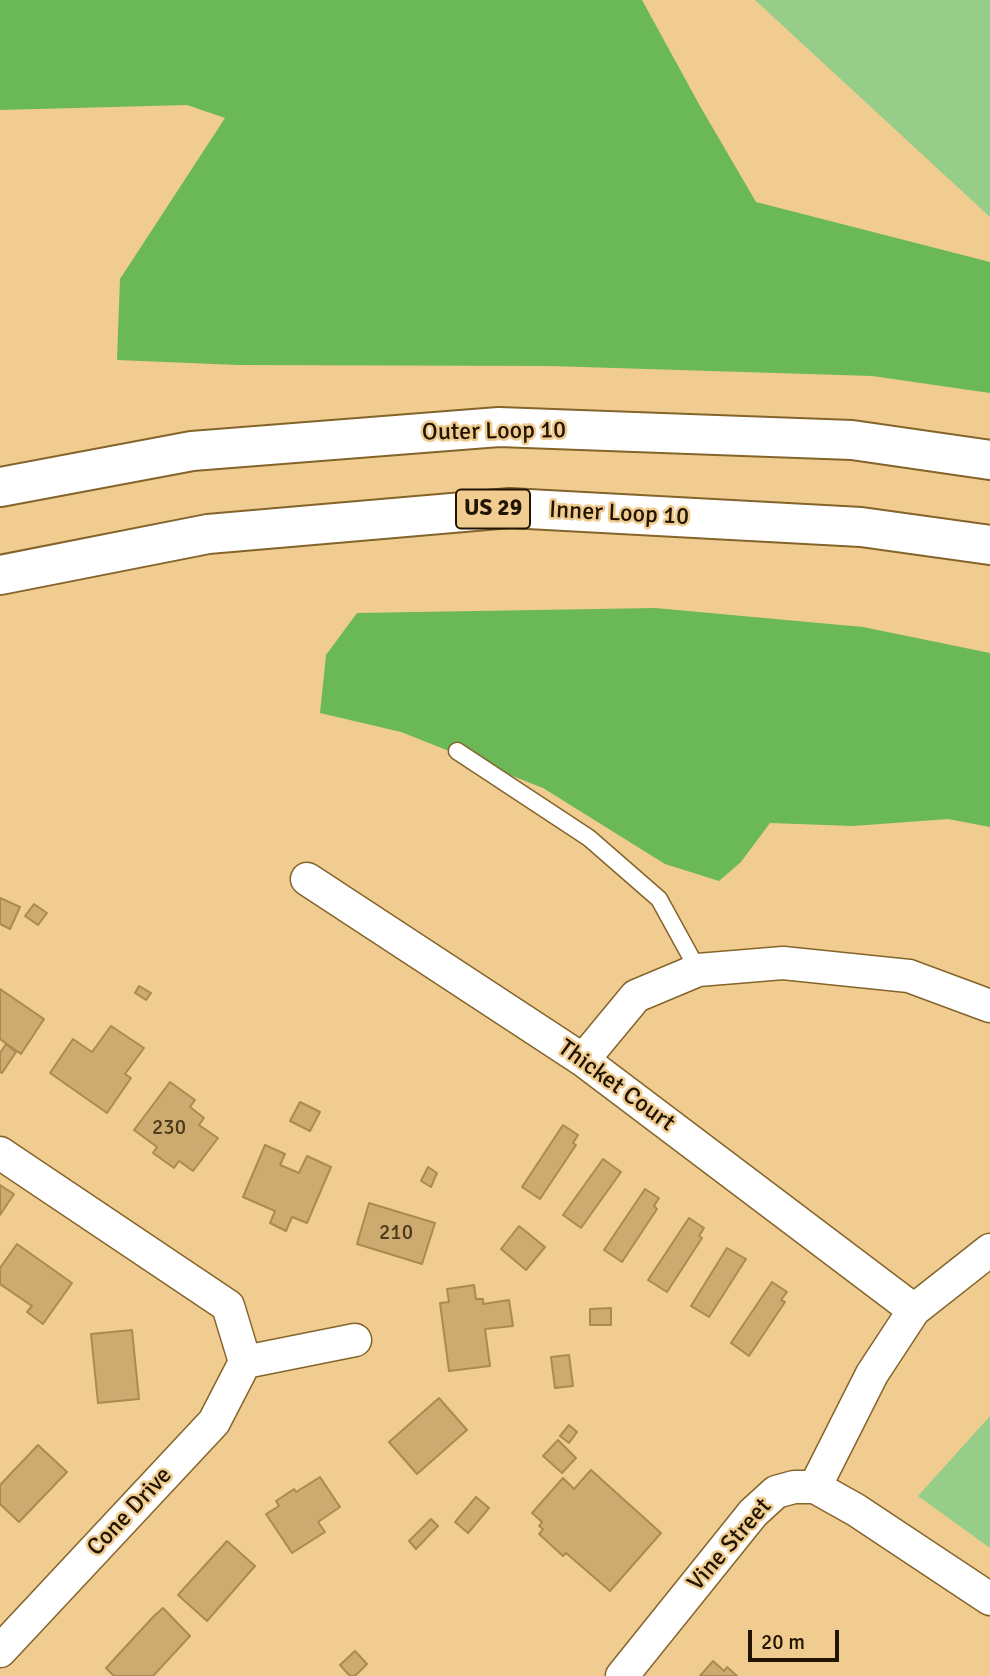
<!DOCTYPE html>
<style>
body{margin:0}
#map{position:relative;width:990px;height:1676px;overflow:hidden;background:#f0cc91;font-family:Signika,sans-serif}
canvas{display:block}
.scale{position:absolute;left:748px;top:1630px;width:91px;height:32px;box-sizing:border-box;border:4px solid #211400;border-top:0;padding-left:9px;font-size:21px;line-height:24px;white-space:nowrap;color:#211400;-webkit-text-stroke:5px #f0cc91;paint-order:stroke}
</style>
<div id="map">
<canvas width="990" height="1676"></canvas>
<div class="scale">20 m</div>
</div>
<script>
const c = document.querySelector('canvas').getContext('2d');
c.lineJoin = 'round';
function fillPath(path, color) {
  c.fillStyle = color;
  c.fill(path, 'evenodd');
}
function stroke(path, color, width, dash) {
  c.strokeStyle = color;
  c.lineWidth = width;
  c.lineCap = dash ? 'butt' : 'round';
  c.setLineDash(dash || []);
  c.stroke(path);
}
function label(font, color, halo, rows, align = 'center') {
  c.font = font + ' Signika,sans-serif';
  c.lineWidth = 5;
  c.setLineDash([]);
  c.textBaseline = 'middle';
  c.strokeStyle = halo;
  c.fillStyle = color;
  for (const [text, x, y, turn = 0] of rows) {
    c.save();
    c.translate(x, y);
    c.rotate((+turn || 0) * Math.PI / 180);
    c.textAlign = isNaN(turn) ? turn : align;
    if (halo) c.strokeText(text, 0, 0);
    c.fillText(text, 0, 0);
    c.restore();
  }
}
const green = new Path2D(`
 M755 0H990V217Z
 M990 1416V1548L918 1496Z`);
const forest = new Path2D(`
 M0 0H642L700 106 756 202 990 262V393L872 376 550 366 238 365 117 360 120 279 225 118 187 105 0 110Z
 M655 608 863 627 990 653V827L948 819 853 826 770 823 741 862 719 881 665 864 543 788 401 732 320 713 326 655 357 613Z`);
const building = new Path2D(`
 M0 898 20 907 10 929 0 924Z
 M34 904 47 913 38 925 25 916Z
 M139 986 151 993 146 1000 135 993Z
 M0 989 44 1019 21 1054 0 1039Z
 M111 1026 144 1048 125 1074 131 1078 107 1113 50 1073 73 1039 92 1052Z
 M6 1044 16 1052 2 1073 0 1072V1053Z
 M170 1082 195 1100 190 1107 204 1118 199 1125 218 1138 193 1171 179 1161 174 1168 153 1153 157 1147 134 1130Z
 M300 1102 320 1112 310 1131 290 1121Z
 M563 1125 578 1135 573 1143 576 1145 540 1199 522 1187Z
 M265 1145 285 1154 280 1165 299 1173 307 1156 331 1167 307 1223 292 1217 286 1231 270 1223 275 1211 243 1197Z
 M603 1159 621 1172 581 1228 563 1215Z
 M428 1167 437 1173 431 1187 421 1181Z
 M0 1185 14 1194 0 1215Z
 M645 1189 659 1198 654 1206 657 1209 622 1262 604 1250Z
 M369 1203 435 1223 422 1264 357 1244Z
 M689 1218 704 1228 699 1236 702 1238 667 1292 648 1280Z
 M519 1226 545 1247 526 1270 501 1249Z
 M17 1244 72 1283 43 1324 27 1312 32 1306 0 1284V1268Z
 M727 1248 746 1259 709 1317 691 1306Z
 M772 1282 787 1292 781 1300 785 1302 749 1356 731 1343Z
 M474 1285 476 1299H483V1304L509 1300 513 1326 485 1329 490 1366 449 1371 440 1303 449 1302 447 1289Z
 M611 1308V1325H590V1309Z
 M132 1330 139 1399 98 1403 91 1334Z
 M569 1355 573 1386 555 1388 551 1357Z
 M439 1398 467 1430 417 1474 389 1442Z
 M569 1425 577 1432 569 1443 560 1436Z
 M558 1440 576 1458 562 1473 543 1456Z
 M38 1445 67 1472 19 1522 0 1504V1485Z
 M591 1470 661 1533 610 1591 566 1553 563 1556 539 1534 543 1529 539 1526 542 1522 532 1513 563 1478 574 1489Z
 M320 1477 340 1507 318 1522 325 1532 292 1553 266 1514 279 1506 276 1501 294 1489 296 1492Z
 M476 1497 489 1508 468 1533 455 1522Z
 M431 1519 438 1526 416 1549 409 1541Z
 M227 1541 255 1566 207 1621 178 1595Z
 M163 1608 190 1636 153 1676H114L106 1668 154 1616Z
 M355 1651 367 1664 355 1676H350L340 1665Z
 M713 1661 723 1670 724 1671 727 1667 737 1676H700Z`);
const lane = new Path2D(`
 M457 751 589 838 659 899 698 970`);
const street = new Path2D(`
 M307 879 583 1060 914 1310
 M583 1060 636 996 698 970 783 963 909 976 990 1006
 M0 1153 228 1306 245 1362 214 1422 0 1651
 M245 1362 355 1340
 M815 1487 872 1374 914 1310 990 1250
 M622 1676 753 1513 776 1492 794 1487H815L856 1510 990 1599`);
const highway = new Path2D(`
 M0 487 192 451 499 427 852 440 990 460
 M0 575 208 534 510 508 861 527 990 545`);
const numberNames = [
 ["230",169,1128],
 ["210",396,1233]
];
const shields = [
 [493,509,74]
];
const shieldNames = [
 ["US 29",493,509]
];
const streetNames = [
 ["Outer Loop 10",494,432,-1],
 ["Inner Loop 10",619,514,3],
 ["Thicket Court",616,1086,36],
 ["Cone Drive",130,1512,-47],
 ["Vine Street",730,1545,-49]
];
fillPath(green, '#96cd89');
fillPath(forest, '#6bb858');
fillPath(building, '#cdaa70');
stroke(building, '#ab8a50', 2);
stroke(lane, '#84642a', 19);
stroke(street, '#84642a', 35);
stroke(highway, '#84642a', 42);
stroke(lane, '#fff', 16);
stroke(street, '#fff', 32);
stroke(highway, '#fff', 38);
label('21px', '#4c3a1c', null, numberNames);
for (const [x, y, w] of shields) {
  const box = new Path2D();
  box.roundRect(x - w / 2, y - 19.5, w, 39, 5);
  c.fillStyle = '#f0cc91';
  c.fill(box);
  stroke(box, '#211400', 2);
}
label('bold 23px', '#211400', null, shieldNames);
label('24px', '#211400', '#f0cc91', streetNames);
</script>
